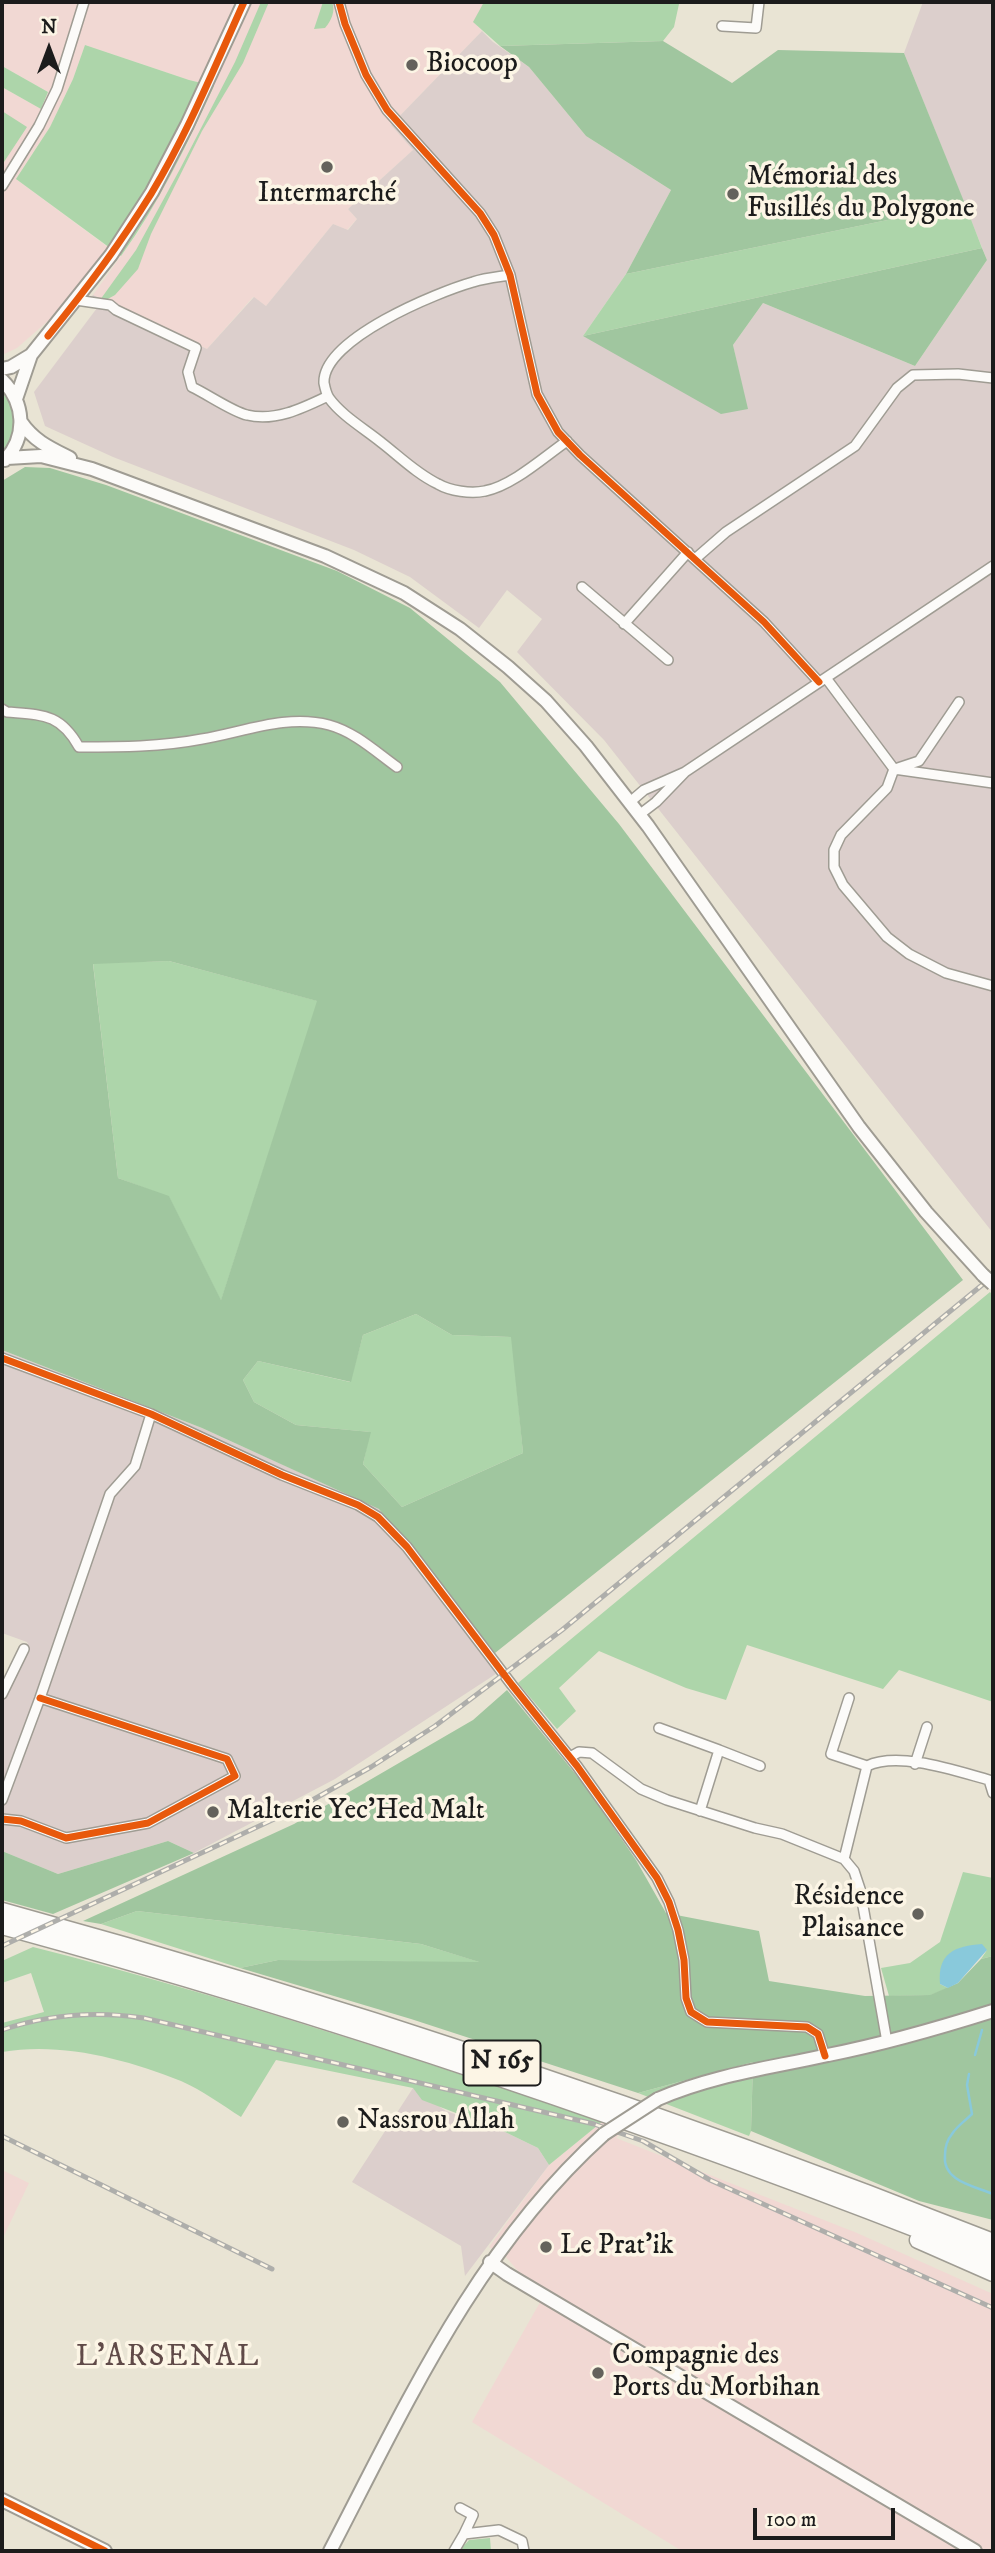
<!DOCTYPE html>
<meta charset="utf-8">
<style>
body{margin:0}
#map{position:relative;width:995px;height:2553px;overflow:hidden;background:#e9e4d4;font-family:"IM FELL DW Pica",serif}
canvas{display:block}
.frame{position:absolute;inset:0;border:4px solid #1c1c1c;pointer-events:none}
.north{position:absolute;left:14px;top:14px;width:70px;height:70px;-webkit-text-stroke:5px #fcf5e5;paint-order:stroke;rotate:0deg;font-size:19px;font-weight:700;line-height:28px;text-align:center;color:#1c1c1c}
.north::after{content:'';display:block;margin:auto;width:24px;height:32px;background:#1c1c1c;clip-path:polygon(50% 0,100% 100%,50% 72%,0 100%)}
.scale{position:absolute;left:753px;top:2508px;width:142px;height:32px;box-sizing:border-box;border:4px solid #1c1c1c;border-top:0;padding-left:9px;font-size:21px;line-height:24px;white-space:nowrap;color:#1c1c1c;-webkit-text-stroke:5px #fcf5e5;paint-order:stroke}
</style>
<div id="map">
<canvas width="995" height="2553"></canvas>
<div class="frame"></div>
<div class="north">N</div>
<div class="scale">100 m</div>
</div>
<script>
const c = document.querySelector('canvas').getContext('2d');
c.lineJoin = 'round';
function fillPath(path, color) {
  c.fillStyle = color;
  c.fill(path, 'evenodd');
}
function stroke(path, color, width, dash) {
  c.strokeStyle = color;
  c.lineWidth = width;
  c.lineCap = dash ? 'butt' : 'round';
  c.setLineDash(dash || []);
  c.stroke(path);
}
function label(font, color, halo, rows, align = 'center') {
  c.font = font + ' "IM FELL DW Pica",serif';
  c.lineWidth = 7;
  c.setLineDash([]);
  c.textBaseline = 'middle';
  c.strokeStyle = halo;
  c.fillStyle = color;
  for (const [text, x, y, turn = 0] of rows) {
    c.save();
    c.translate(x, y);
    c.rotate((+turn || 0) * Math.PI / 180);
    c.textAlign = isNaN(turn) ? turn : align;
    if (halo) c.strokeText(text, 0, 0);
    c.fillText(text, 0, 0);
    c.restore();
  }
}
const built = new Path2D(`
 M2 2H484L474 22 482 31 391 125 413 150 348 209 357 219 347 230 333 224 266 306 253 297 207 349 93 295 139 231 186 147 214 86 189 80 85 45 73 79 50 127 16 179 109 248 49 320 17 348 2 355V87L41 109 48 92 2 66Z
 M603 2121 624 2129 616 2138 857 2233 993 2294V2551H682L472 2422 547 2290 518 2271 506 2257 489 2247 549 2165Z
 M2 2170 29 2183 2 2240Z`);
const industrial = new Path2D(`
 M923 2H993V1233L604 740 517 652 542 619 507 590 479 628 410 577 354 550 113 457 45 426 34 392 97 308 84 304 93 295 207 349 254 297 266 306 333 224 348 230 357 219 348 209 413 150 391 125 482 31 493 42 529 67 586 136 671 190 626 274 583 336 747 409 733 345 763 303 915 366 987 260 904 53Z
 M2 1350 202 1428 380 1509 505 1668 335 1779 194 1853 168 1841 58 1874 2 1851V1703L29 1648 27 1642 2 1633Z
 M413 2088 446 2111 503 2131 538 2148 549 2165 465 2276 461 2246 352 2182Z`);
const green = new Path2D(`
 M261 2H269L243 63 202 131 151 234 138 269 115 295 106 300H100L136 250 180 169 235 62Z
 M323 2H332C336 11 331 21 325 28L314 29Z
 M484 2H675L679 4 674 27 663 41 500 46 473 22Z
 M85 45 189 80 214 86C187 145 159 203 121 256L16 179 50 127 73 79Z
 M2 66 48 92 41 109 2 87Z
 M2 111 27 127 2 165Z
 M965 204 982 248 583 336 626 274Z
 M2 392C21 413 15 437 2 458Z
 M169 961 318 1001 221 1301 169 1197 118 1178 93 963Z
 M990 1292 993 1296V1702L899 1670 883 1689 747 1645 726 1700 686 1688 599 1651 559 1688 576 1711 557 1729 518 1683Z
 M416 1314 452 1335 512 1337 523 1453 402 1507 363 1464 370 1432 296 1425 254 1402 243 1380 258 1361 350 1382 363 1335Z
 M963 1872 993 1878V1956L981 1959 987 1950 940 1984 948 1988 931 1995 889 1996 881 1968 910 1963 940 1942Z
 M137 1911 421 1944 483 1963 278 1960 240 1968 101 1924Z
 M33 1947C226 1996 414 2059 603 2121L549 2165 538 2148 503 2131 422 2100 413 2088 276 2060 241 2117C222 2105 202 2090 181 2081 125 2059 62 2042 2 2052V2023L44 2012 31 1973 2 1983V1961Z
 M753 2062 751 2131 749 2136 638 2093Z
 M490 2538 491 2551H459L469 2540Z`);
const forest = new Path2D(`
 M663 41 732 83 778 50 904 53 965 204 626 274 671 190 586 136 529 67 500 46Z
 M982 248 987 260 915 366 763 303 733 345 748 409 721 414 583 336Z
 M25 467 50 468 106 485 337 571 410 608 500 682 619 824 963 1280 495 1653 379 1509 202 1428 2 1350V481ZM169 961 317 1001 221 1300 169 1196 118 1178 93 964ZM416 1314 452 1335 511 1337 523 1453 402 1507 363 1464 371 1432 296 1425 254 1402 243 1380 258 1361 351 1382 363 1335Z
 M507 1690 586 1787 636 1860 666 1913 759 1931 769 1981 865 1996 930 1995 958 1983 981 1959 993 1956V2220L919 2201 751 2131 753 2062 638 2093 411 2019 240 1968 278 1960 479 1962 421 1944 137 1911 101 1924 83 1921 294 1824 473 1720Z
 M168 1841 194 1853 53 1914 2 1900V1851L58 1874Z`);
const water = new Path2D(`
 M982 1944 987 1950 958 1983 948 1988 940 1984C937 1953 955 1946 982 1944Z`);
const stream = new Path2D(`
 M975 2055 982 2030
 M969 2074 967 2085 972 2114C965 2121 957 2126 952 2134 947 2140 945 2147 945 2155 942 2181 974 2186 993 2194`);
const street = new Path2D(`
 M339 2 345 24 366 75 387 110 480 213 494 235 510 275 537 394 558 432 580 455 764 622 819 682
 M722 26 756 28 759 2
 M2 186 39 126 57 89 84 2
 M510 275C497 277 485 278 473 282 438 292 322 339 324 383 325 388 327 395 329 398 342 416 365 429 382 443 400 457 417 474 438 484 450 491 471 494 485 491 512 486 544 457 567 441
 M76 300 110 305 116 310 196 348 188 372 192 387C207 394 233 412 247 415 275 422 303 408 328 396
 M695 559 726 532 855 446 897 388 913 375 958 374 993 378
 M582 587 668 660
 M624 624 688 552
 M826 678 894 769 887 788 841 835 834 850V867L843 885 887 937 909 954 946 973 993 986
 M2 709 7 712C42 715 60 713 79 747 120 747 161 747 202 739 244 732 286 714 329 725 355 732 376 752 397 767
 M898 768 919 761 959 702
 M894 769 993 783
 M685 772 993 566
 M630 802 644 790 685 772 656 802 639 815
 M2 1358 151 1414 282 1475 358 1505 378 1517 407 1547 512 1685 577 1766 657 1878 669 1902 678 1930 684 1960 686 1998 691 2012 707 2022 807 2027 818 2034 825 2056
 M2 1694 24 1649
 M849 1698 831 1754 867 1766 844 1859 854 1871 860 1889 887 2042
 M659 1728 719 1750
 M570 1757 579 1752 592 1753 641 1789 667 1800 755 1828 782 1834 844 1859
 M915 1764 927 1727
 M867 1766C899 1751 956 1771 989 1780L993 1793
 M2 1800 40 1698 110 1494 135 1466 151 1414
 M700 1811 719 1750 760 1766
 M2 1819 21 1821 66 1838 148 1823 235 1776 227 1759 40 1698
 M460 2508 473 2515 464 2534
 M454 2551 464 2534 499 2530 522 2541 524 2551`);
const secondary = new Path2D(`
 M2 369 11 367 31 355
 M2 380C25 403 27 436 5 460
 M16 399 31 355 111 255 152 192 187 125 244 2
 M21 422C34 441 50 448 70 458
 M7 458 41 456 92 469 325 556 404 593 460 629 508 667 546 701 586 746 648 826 859 1127 926 1212 983 1275
 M658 2099C713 2075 770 2068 828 2055 884 2044 939 2028 993 2011
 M490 2262 507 2274 975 2551
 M2 2500 105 2551
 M330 2551C407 2403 477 2248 604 2134`);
const highway = new Path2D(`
 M2 1911C338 2003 669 2114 993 2242
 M2 1926C339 2018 668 2130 993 2259
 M918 2240 993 2273`);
const rail = new Path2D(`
 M2 1946 300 1807 371 1767 435 1726 562 1630 993 1276
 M2 2030C49 2014 96 2011 144 2018L594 2124 643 2141 710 2180 993 2308
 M2 2136 272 2269`);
const secondaryBridge = new Path2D(`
 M983 1275 993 1284
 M604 2134 658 2099`);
const cycleway = new Path2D(`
 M339 2 345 24 366 75 387 110 480 213 494 235 510 275 537 394 558 432 580 455 764 622 819 682
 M48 336C85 291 120 244 151 194 188 133 215 66 244 2
 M2 1358 151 1414 282 1475 358 1505 378 1517 407 1547 512 1685 577 1766 657 1878 669 1902 678 1930 684 1960 686 1998 691 2012 707 2022 807 2027 818 2034 825 2056
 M2 1819 21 1821 66 1838 148 1823 235 1776 227 1759 40 1698
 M2 2500 105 2551`);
const markers = [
 [412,65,7,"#64625c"],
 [327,167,7,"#64625c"],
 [733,194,7,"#64625c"],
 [213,1812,7,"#64625c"],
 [918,1914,7,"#64625c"],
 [343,2122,7,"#64625c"],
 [546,2247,7,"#64625c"],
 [598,2373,7,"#64625c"]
];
const shields = [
 [502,2063,77]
];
const shieldNames = [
 ["N 165",502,2063]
];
const poiNames = [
 ["Biocoop",426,65],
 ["Mémorial des",747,178],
 ["Fusillés du Polygone",747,210],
 ["Intermarché",327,195,"center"],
 ["Malterie Yec'Hed Malt",227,1812],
 ["Résidence",904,1898,"right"],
 ["Plaisance",904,1930,"right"],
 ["Nassrou Allah",357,2122],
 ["Le Prat'ik",560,2247],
 ["Compagnie des",612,2357],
 ["Ports du Morbihan",612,2389]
];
const neighbourhoodNames = [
 ["L'ARSENAL",168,2359]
];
fillPath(built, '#f1d8d3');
fillPath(industrial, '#dccfcc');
fillPath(green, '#add5aa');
fillPath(forest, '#a0c69f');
fillPath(water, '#89c9db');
stroke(stream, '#89c9db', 2.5);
stroke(street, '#9f9c93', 12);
stroke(secondary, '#9f9c93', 16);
stroke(highway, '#9f9c93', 19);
stroke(street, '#fcfbf9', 9);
stroke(secondary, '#fcfbf9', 12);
stroke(highway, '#fcfbf9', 16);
stroke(rail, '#aeaeab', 5);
stroke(rail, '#fcf5e5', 2.5, [8]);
stroke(secondaryBridge, '#9f9c93', 16, []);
stroke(secondaryBridge, '#fcfbf9', 12);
stroke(cycleway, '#e8590c', 7);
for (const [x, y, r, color] of markers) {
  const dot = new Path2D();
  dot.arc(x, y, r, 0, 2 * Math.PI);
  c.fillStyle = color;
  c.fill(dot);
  stroke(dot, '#fcf5e5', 2.5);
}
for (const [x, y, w] of shields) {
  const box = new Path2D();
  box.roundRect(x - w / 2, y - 22.5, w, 45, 5);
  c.fillStyle = '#fcf5e5';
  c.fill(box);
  stroke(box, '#1c1c1c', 2);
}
label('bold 26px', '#1c1c1c', null, shieldNames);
label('28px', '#1c1c1c', '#fcf5e5', poiNames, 'left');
c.letterSpacing = '2px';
label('30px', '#604a48', '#fcf5e5', neighbourhoodNames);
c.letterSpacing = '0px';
</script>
